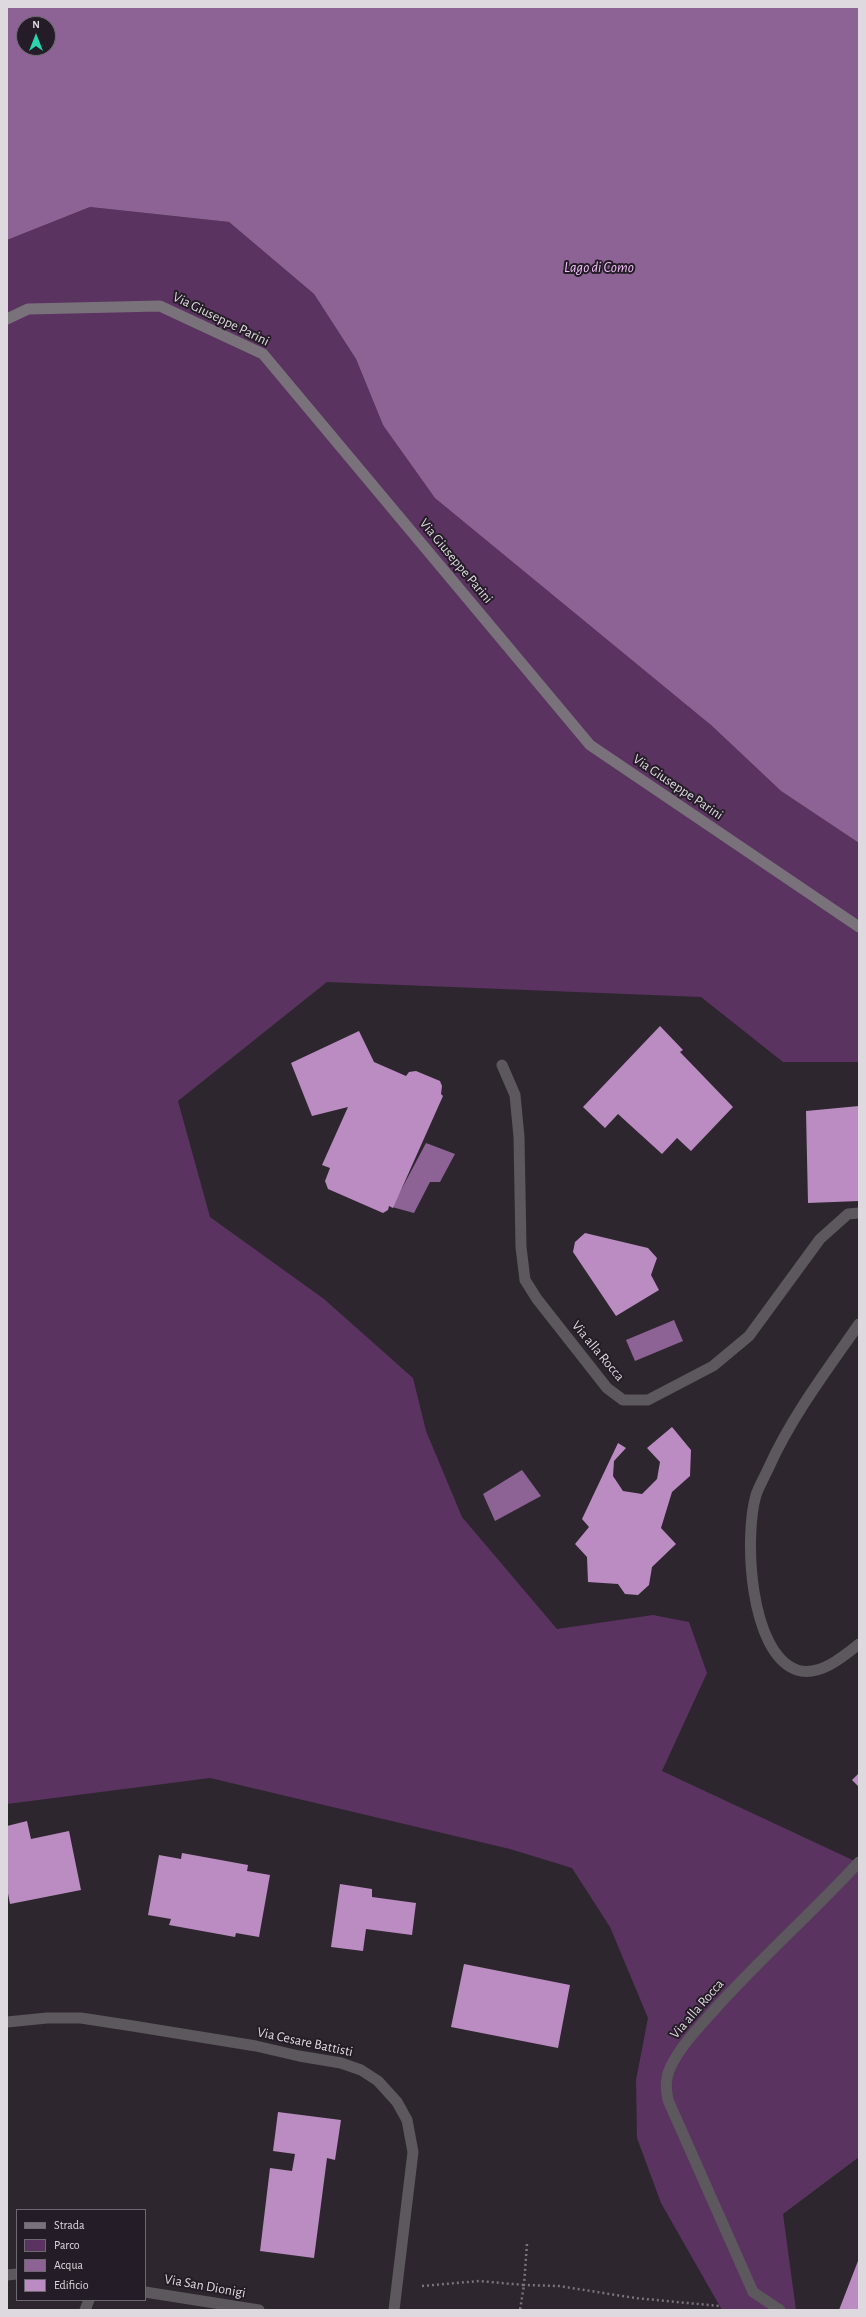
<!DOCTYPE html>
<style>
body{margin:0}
#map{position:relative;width:866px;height:2317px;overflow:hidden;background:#2e262f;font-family:"Alegreya Sans",sans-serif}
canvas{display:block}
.frame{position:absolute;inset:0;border:8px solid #ded9df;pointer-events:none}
.legend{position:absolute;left:16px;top:2209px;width:130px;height:92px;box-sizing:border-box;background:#241c26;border:1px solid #6e6870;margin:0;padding:5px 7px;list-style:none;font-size:12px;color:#ded9df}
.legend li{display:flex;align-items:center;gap:8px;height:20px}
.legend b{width:20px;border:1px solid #6e6870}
.north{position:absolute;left:16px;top:16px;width:40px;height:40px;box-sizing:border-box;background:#241c26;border:1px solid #6e6870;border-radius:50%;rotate:0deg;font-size:11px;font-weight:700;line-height:16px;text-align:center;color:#ded9df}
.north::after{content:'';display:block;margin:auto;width:14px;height:18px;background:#28d5ad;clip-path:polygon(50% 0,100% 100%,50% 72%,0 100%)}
</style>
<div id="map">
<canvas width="866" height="2317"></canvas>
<div class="frame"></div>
<ul class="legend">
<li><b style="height:5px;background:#79727a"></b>Strada</li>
<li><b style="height:11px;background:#5a3360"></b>Parco</li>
<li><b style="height:11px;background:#8d6294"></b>Acqua</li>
<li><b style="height:11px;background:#ba8cc1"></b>Edificio</li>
</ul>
<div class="north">N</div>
</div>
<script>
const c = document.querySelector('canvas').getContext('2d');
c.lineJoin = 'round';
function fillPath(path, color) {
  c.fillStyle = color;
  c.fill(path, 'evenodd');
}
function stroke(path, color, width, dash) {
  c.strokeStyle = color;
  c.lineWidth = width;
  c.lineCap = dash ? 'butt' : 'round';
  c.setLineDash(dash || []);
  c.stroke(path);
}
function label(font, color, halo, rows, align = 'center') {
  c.font = font + ' "Alegreya Sans",sans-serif';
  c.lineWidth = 4;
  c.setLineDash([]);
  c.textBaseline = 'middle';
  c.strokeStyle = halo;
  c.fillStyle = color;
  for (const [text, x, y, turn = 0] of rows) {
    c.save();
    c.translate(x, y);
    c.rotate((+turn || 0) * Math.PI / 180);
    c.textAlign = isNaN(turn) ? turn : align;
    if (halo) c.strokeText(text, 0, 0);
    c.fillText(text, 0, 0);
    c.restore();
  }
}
const green = new Path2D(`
 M90 207 229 222 314 294 356 359 383 425 711 725 781 791 859 843V1062H783L701 997 327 982 178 1101 210 1217 324 1299 413 1378 426 1431 462 1517 557 1629 653 1615 689 1622 707 1673 662 1771 859 1863V2157L783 2214 796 2310H722L661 2203 637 2138 636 2080 648 2018 610 1927 572 1868 510 1849 210 1778 7 1804V240Z`);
const water = new Path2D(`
 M7 7H859V843L781 791 711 725 435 498 383 425 356 359 314 294 229 222 90 207 7 240ZM24 24H48V48H24Z
 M426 1143 455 1154 440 1182H430L414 1213 392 1207Z
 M674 1320 683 1341 635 1361 626 1340Z
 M522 1470 541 1496 495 1521 483 1494Z`);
const building = new Path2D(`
 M660 1026 683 1050 680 1052 733 1107 691 1151 677 1138 662 1154 618 1114 605 1128 583 1107Z
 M359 1031 374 1062 406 1076 409 1072 416 1071 440 1081 442 1086 441 1094 443 1096 393 1208 389 1206 388 1210 383 1213 328 1189 325 1181 330 1168 322 1165 348 1107 312 1116 291 1063Z
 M859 1106V1201L808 1203 806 1111Z
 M585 1233 648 1248 657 1258 651 1275 659 1290 616 1316 573 1252 575 1242Z
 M672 1427 691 1450 690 1476 672 1492 661 1528 676 1544 652 1567 649 1585 638 1595 625 1594 618 1584 588 1582 587 1557 575 1544 589 1527 582 1519 618 1443 626 1448 614 1461 613 1476 623 1491 642 1494 657 1479 660 1462 647 1448Z
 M859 1773V1787L852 1780Z
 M27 1821 31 1839 69 1831 81 1890 10 1904 7 1888V1826Z
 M182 1853 248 1865 247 1871 270 1875 259 1937 236 1933 235 1937 169 1925 171 1919 148 1915 159 1855 181 1859Z
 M340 1884 372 1889V1897L416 1903 412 1935 366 1929 363 1951 331 1947Z
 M464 1964 570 1985 558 2048 451 2027Z
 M278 2112 341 2120 335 2160 327 2158 314 2258 260 2251 270 2168 292 2171 295 2154 273 2151Z
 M859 2259V2310H839L858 2261Z`);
const path = new Path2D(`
 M527 2244 524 2285 559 2286 635 2298 719 2306
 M422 2286 479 2281 524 2285 520 2310`);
const minor = new Path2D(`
 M502 1065 515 1095 519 1137 521 1247 525 1280 537 1299 607 1388 623 1400H648L713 1366 749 1336 820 1239 848 1214 859 1213
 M859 1324C827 1370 792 1416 769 1467 765 1476 759 1486 756 1495 744 1536 749 1653 797 1670 819 1677 843 1657 859 1644
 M7 2022 47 2018H81L133 2026 256 2046 299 2056 341 2063 361 2070 378 2081 397 2102 407 2120 413 2152 394 2310
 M7 2275 17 2274
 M145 2292 259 2310
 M85 2310 89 2300
 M780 2310 753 2292 668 2100C666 2089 665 2079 670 2068 681 2045 700 2026 716 2008 762 1957 813 1912 859 1862`);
const secondary = new Path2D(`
 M7 319 28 309 160 306 263 354 590 745 859 927`);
const streetNames = [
 ["Via Giuseppe Parini",221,319,26],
 ["Via Giuseppe Parini",456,561,50],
 ["Via Giuseppe Parini",678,787,34],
 ["Via alla Rocca",598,1351,50],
 ["Via alla Rocca",697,2009,-49],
 ["Via Cesare Battisti",305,2042,12],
 ["Via San Dionigi",205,2286,10]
];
const waterNames = [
 ["Lago di Como",599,267]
];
fillPath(green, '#5a3360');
fillPath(water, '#8d6294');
fillPath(building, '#ba8cc1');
stroke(path, '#7a737b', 2.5, [2, 3]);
stroke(minor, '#5c585d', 11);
stroke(secondary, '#79727a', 11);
label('14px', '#ded9df', '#241c26', streetNames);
label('italic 15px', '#f2bffa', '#241c26', waterNames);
</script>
